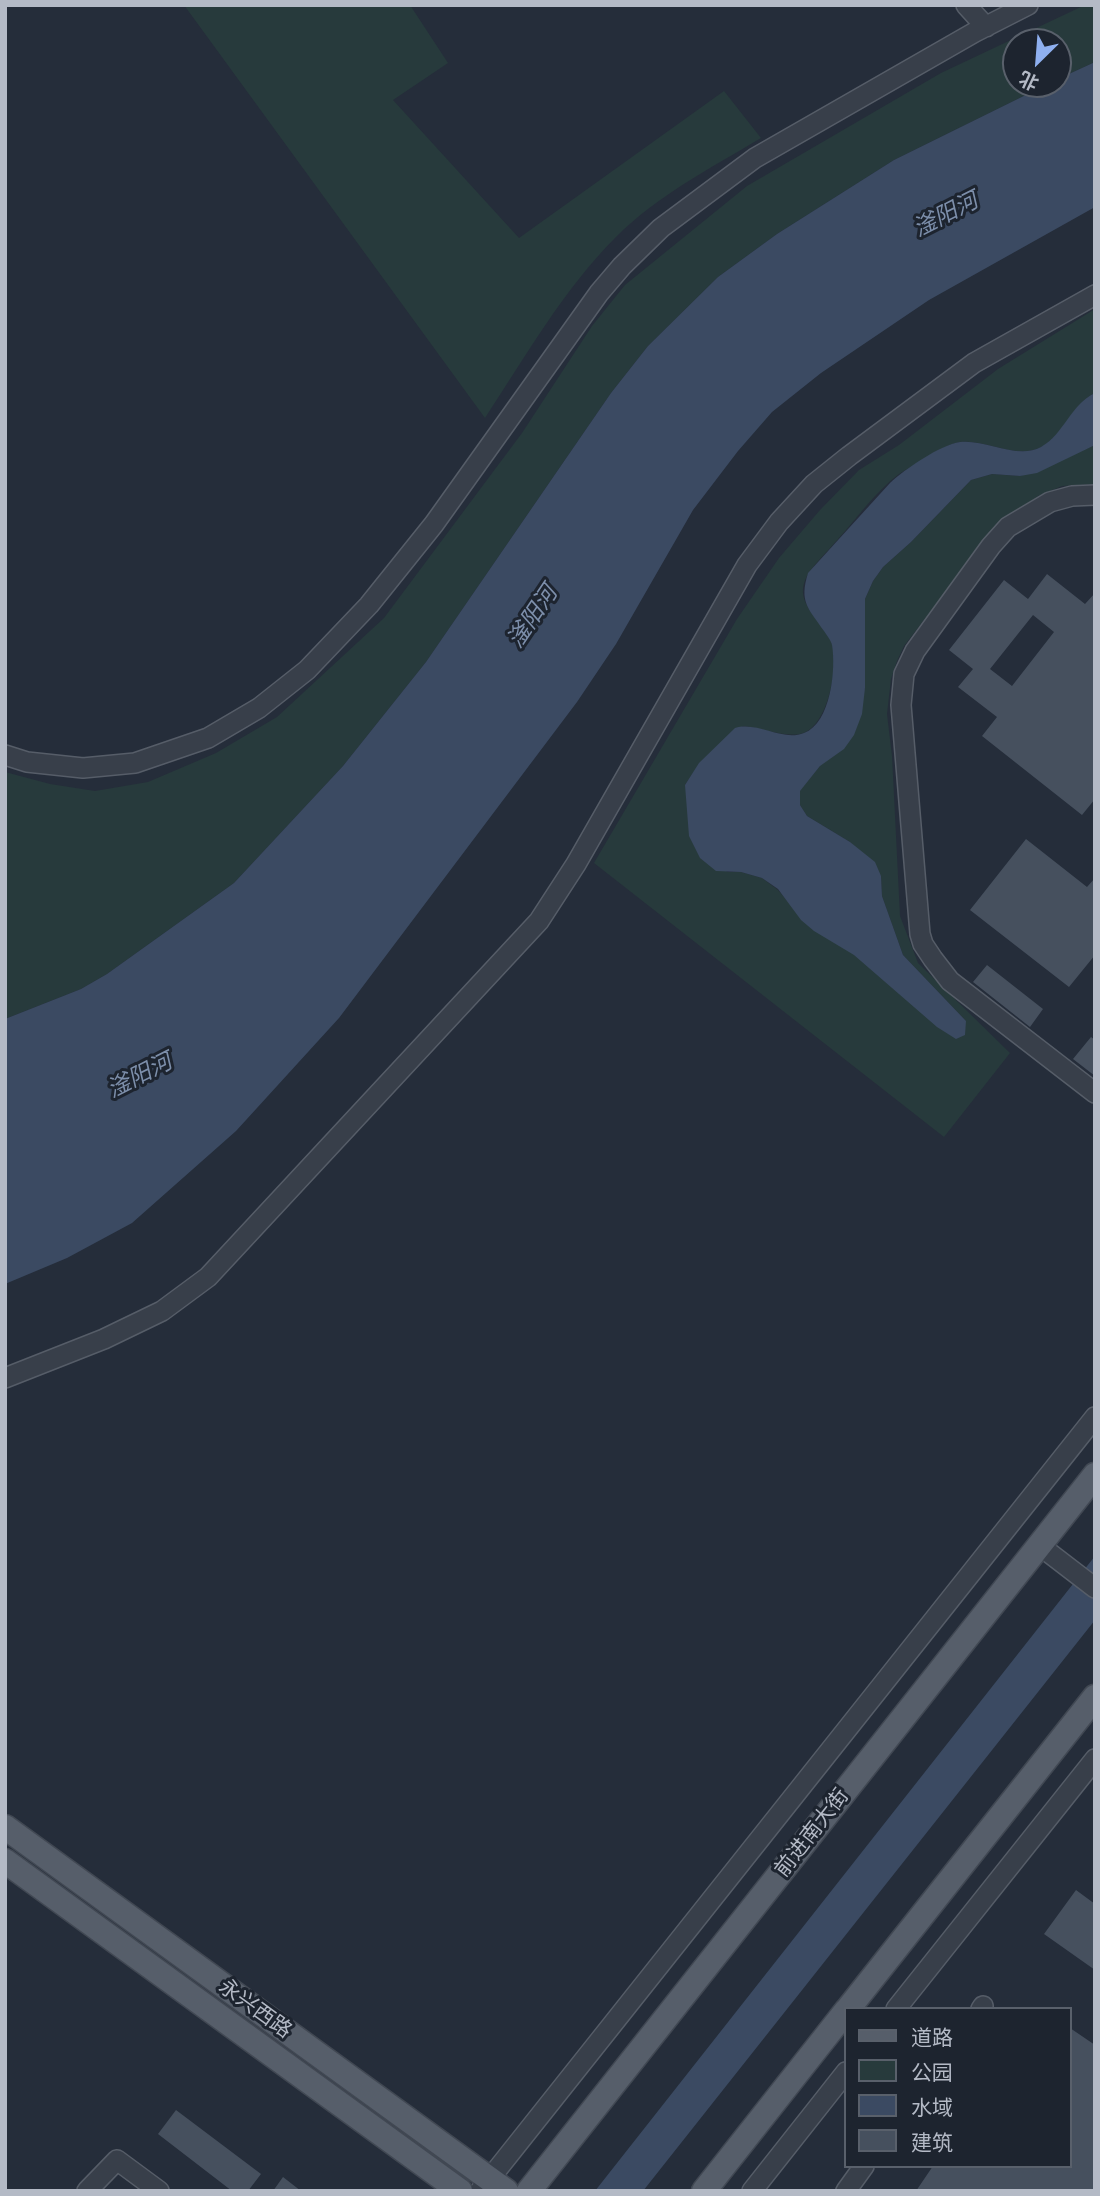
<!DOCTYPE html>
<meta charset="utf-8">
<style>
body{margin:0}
#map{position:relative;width:1100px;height:2196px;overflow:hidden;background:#252d3a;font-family:Figtree,"Noto Sans SC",sans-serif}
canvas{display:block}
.frame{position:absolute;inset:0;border:7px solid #b4bac6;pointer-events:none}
.legend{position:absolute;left:844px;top:2007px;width:228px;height:161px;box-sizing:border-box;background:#1d242f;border:2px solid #59606b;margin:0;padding:9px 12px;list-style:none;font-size:21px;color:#b4bac6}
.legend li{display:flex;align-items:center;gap:14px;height:35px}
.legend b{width:35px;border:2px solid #59606b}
.north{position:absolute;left:1002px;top:28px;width:70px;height:70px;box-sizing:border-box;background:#1d242f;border:2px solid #59606b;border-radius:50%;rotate:205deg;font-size:19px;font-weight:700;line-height:28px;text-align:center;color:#b4bac6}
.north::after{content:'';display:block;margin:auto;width:24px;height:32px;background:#8fb0f0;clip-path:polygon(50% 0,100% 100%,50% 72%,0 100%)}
</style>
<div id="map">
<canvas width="1100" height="2196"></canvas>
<div class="frame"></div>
<ul class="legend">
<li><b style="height:9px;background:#565e6a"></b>道路</li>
<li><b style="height:19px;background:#273a3c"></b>公园</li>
<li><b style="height:19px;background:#3b4a62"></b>水域</li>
<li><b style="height:19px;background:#46505e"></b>建筑</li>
</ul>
<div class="north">北</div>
</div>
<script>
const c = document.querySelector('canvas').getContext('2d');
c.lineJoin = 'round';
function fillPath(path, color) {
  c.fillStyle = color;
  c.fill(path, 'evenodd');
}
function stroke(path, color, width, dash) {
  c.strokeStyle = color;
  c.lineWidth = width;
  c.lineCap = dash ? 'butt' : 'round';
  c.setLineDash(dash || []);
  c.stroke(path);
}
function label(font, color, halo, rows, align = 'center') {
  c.font = font + ' Figtree,"Noto Sans SC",sans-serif';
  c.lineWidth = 6;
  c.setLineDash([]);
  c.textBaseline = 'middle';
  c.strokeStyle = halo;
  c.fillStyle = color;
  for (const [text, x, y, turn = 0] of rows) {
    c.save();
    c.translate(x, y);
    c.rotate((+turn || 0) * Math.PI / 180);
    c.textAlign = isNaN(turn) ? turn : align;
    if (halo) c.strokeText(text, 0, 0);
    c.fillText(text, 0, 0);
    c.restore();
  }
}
const green = new Path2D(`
 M184 5H410L448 63 393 100 519 238 724 91 761 138C711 168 658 195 616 237 563 290 526 356 485 418Z
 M1085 5H1095V62L1058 79V42H1016V84H1048L894 160 777 234 718 277 648 346 611 393 426 662 343 766 234 883 107 974 81 989 5 1019V772L50 784 95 791 148 782 216 753 277 717 384 618 522 433 592 326 625 285 747 186 941 73Z
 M1095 309V393C1071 405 1064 437 1039 448 1015 459 986 439 960 442 948 444 937 452 927 458 918 463 908 468 899 474 876 491 857 518 838 539 829 550 818 560 810 571 789 602 821 617 831 641 840 664 828 729 800 734 783 737 761 728 743 726 716 746 703 757 685 785L727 872H741L762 878 778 890 790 904 835 942 966 1021 903 955 882 896 881 876 850 842 807 816 800 805V790L820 766 865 688V599L873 581 883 567 911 542 971 480 992 474 1020 476 1095 445V484L1062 486 1038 496 993 530 904 646 897 661 891 679 887 714 892 756 900 916 918 963 1010 1053 944 1137 594 863 737 619 779 558 820 510 859 470 899 445 998 369Z`);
const water = new Path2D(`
 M1095 62V207L929 300 821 373 772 412 738 451 693 510 616 644 577 702 339 1018 236 1131 132 1223 67 1258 5 1284V1019L81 989 107 974 234 883 343 766 426 662 611 393 648 346 718 277 777 234 894 160 1048 84H1058V79Z
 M1095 393V445L1037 473 1020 476 992 474 971 480 911 542 883 567 873 581 865 599V688L862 714 854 735 844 749 820 766 800 791V805L807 816 850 842 875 862 881 876 882 896 903 955 966 1021 965 1035 956 1039 937 1027 854 955 814 931 801 920 778 889 762 878 741 872 716 871 700 858 689 836 685 785 699 763 735 728C758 721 782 742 804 733 831 723 836 669 832 645 831 640 827 636 824 631 808 608 799 602 808 573L890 483C905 469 940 445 960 442 986 439 1017 460 1041 447 1064 434 1071 404 1095 393Z
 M1095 1556V1620L643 2191H595Z`);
const building = new Path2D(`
 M1047 574 1085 604 1095 593V799L1082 815 982 736 997 717 958 687 973 669 949 650 1004 580 1028 599ZM1033 615 1054 632 1012 686 990 669Z
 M1026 839 1087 887 1095 878V955L1069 987 970 910Z
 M987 965 1043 1009 1030 1027 973 982Z
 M1091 1037 1095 1040V1076L1073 1059Z
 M1076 1890 1095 1904V1970L1044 1934Z
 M1070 2028 1095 2045V2191H916L933 2166H1070Z
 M176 2110 261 2174 248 2191H232L158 2134Z
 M283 2177 301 2191H273Z`);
const minor = new Path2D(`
 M966 5 986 27
 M1095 495 1072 496 1050 502 1008 527 991 546 915 651 904 674 901 705 920 934 923 944 933 959 950 981 1095 1093
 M5 755 27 762 83 768 135 763 208 738 259 708 307 670 369 605 434 524 599 293 622 266 661 228 755 158 975 32 1028 5
 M5 1378 104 1339 162 1311 208 1277 539 921 576 864 747 565 779 522 814 484 849 456 974 363 1095 295
 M1039 1545 1095 1588
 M896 2009 1095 1759
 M981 2009 983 2006
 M87 2191 117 2160 159 2191
 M480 2191 1095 1417
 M752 2191 846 2072
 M846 2191 864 2166`);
const major = new Path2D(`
 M5 1827 506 2191
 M5 1861 460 2191
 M848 2009 1095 1697
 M529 2191 1095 1475
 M704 2191 846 2011`);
const streetNames = [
 ["前进南大街",812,1833,-52],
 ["永兴西路",255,2009,36]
];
const waterNames = [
 ["滏阳河",946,215,-27],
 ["滏阳河",533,617,-56],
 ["滏阳河",140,1076,-27]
];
fillPath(green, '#273a3c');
fillPath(water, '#3b4a62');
fillPath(building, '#46505e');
stroke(minor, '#565d68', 22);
stroke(major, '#414853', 27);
stroke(minor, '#383f4a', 19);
stroke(major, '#565e6a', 24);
label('21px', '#b4bac6', '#1d242f', streetNames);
label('italic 23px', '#7d8fab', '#1d242f', waterNames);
</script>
